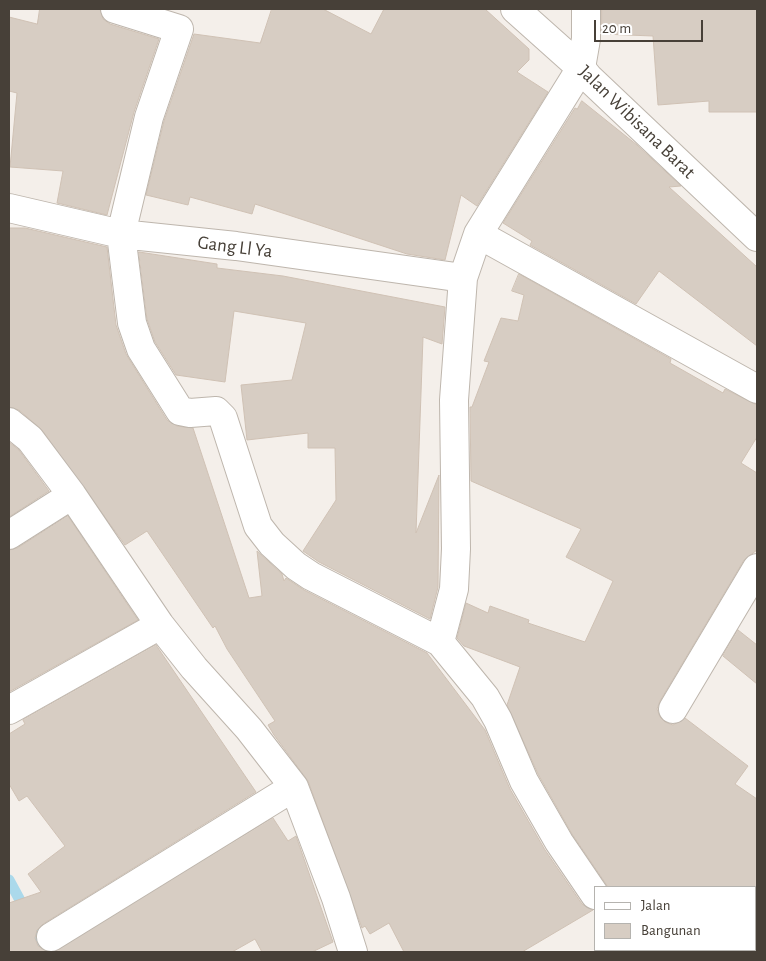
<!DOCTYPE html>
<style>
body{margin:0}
#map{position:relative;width:766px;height:961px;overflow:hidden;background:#f4efea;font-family:"Alegreya Sans",sans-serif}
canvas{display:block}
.frame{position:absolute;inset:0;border:10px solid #474038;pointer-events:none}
.legend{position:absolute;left:594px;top:886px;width:162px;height:65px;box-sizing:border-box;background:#fff;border:1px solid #b5b3af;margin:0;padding:6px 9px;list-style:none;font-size:15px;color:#474038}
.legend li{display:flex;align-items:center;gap:10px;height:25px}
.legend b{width:25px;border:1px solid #b5b3af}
.scale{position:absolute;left:594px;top:20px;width:109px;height:22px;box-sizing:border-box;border:2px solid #474038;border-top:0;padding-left:6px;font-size:15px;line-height:18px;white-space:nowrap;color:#474038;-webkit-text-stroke:4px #fff;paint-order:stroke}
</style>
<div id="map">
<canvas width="766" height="961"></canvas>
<div class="frame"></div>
<ul class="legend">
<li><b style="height:6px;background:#fff"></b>Jalan</li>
<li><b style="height:14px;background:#d7cdc3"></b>Bangunan</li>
</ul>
<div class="scale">20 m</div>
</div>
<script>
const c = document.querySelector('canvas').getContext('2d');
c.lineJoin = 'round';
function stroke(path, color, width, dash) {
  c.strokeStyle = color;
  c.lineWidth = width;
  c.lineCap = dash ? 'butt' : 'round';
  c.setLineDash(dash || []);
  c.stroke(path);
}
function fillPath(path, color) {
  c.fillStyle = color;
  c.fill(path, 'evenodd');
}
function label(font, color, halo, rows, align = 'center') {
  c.font = font + ' "Alegreya Sans",sans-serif';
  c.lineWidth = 4.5;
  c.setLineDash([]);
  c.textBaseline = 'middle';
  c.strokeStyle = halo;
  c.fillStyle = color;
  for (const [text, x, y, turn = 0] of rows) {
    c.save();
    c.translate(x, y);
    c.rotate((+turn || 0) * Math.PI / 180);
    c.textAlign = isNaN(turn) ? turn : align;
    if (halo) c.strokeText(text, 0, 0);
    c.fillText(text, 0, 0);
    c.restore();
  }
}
const stream = new Path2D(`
 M9 880 48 952`);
const building = new Path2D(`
 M40 9H100L103 19 110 24 159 39 134 112 107 215 57 203 63 171 10 167 17 93 9 91V17L37 24Z
 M272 9H323L371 34 384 9H485L529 49V60L517 72 548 92 477 206 461 195 445 260 407 254 255 204 252 214 190 197 188 205 146 195 164 121 194 34 260 43Z
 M602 9H757V112H709V101L658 105 653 36 602 34Z
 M582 101 637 145 681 186 669 187 757 267V346L659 271 636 304 530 245 532 241 503 223 575 108 577 109Z
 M9 228H25L107 247 116 325 126 354 167 420 177 426 193 428 249 598 262 596 257 551 282 574 284 581 286 578 304 590 427 653 485 730 510 789 545 850 582 904 593 910 522 952H404L389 923 370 934 365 926 362 928 308 781 274 735 268 725 275 721 227 649 215 626 213 628 147 531 125 545 42 430 19 410 9 407Z
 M139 252 217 264V268L283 276 445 307 442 344 423 337 416 533 439 475 438 587 430 619 319 562 303 551 336 500 335 448H308V433L247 440 241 385 292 380 306 323 234 311 225 382 176 375 155 342 147 319Z
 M519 274 671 359 670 363 723 393 725 389 757 405V437L741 463 757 473V550L744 560 660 701 657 709 660 717 665 722 673 725 685 718 748 766 735 784 757 799V887H608L572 834 538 774 507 705 520 667 464 646 457 638 466 603 488 613 490 606 529 620 528 623 585 642 613 581 566 557 581 529 471 481 470 407H472L489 362 484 361 501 318 518 321 524 295 512 291Z
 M9 442 19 450 49 491 9 517Z
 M68 516 138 620 9 692V550L17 548Z
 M738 630 757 645V684L723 656Z
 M156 645 256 792 43 924 37 930 35 938 38 946 50 952H9V903L41 892 28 874 65 846 27 796 19 801 9 784V734L25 724 23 720Z
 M273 818 288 841 296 836 333 942 312 952H262L255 939 232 952H53Z`);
const minor = new Path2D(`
 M115 9 179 29 149 117 121 234 132 323 141 349 180 411 190 413 216 411 223 418 258 526 272 544 296 566 311 576 440 642
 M515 9 581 68 589 78 757 237
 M586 9V39L581 68 478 234 463 278 454 400 456 549 454 589 440 642 485 697 498 720 524 781 559 842 595 895
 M9 208 121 234 236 246 463 278
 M478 234 757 389
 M9 422 30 439 72 495 160 625 194 668 249 729 294 787 336 898 353 952
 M9 535 72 495
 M673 709 757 568
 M9 710 160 625
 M51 937 294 787
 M636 950 637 952
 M613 952 614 950`);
const streetNames = [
 ["Jalan Wibisana Barat",637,122,44],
 ["Gang Ll Ya",235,247,7]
];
stroke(stream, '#abd9eb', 11);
fillPath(building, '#d7cdc3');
stroke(building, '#cfc1b4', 1);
stroke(minor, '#beb6ad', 30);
stroke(minor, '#fff', 28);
label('19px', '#474038', '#fff', streetNames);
</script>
